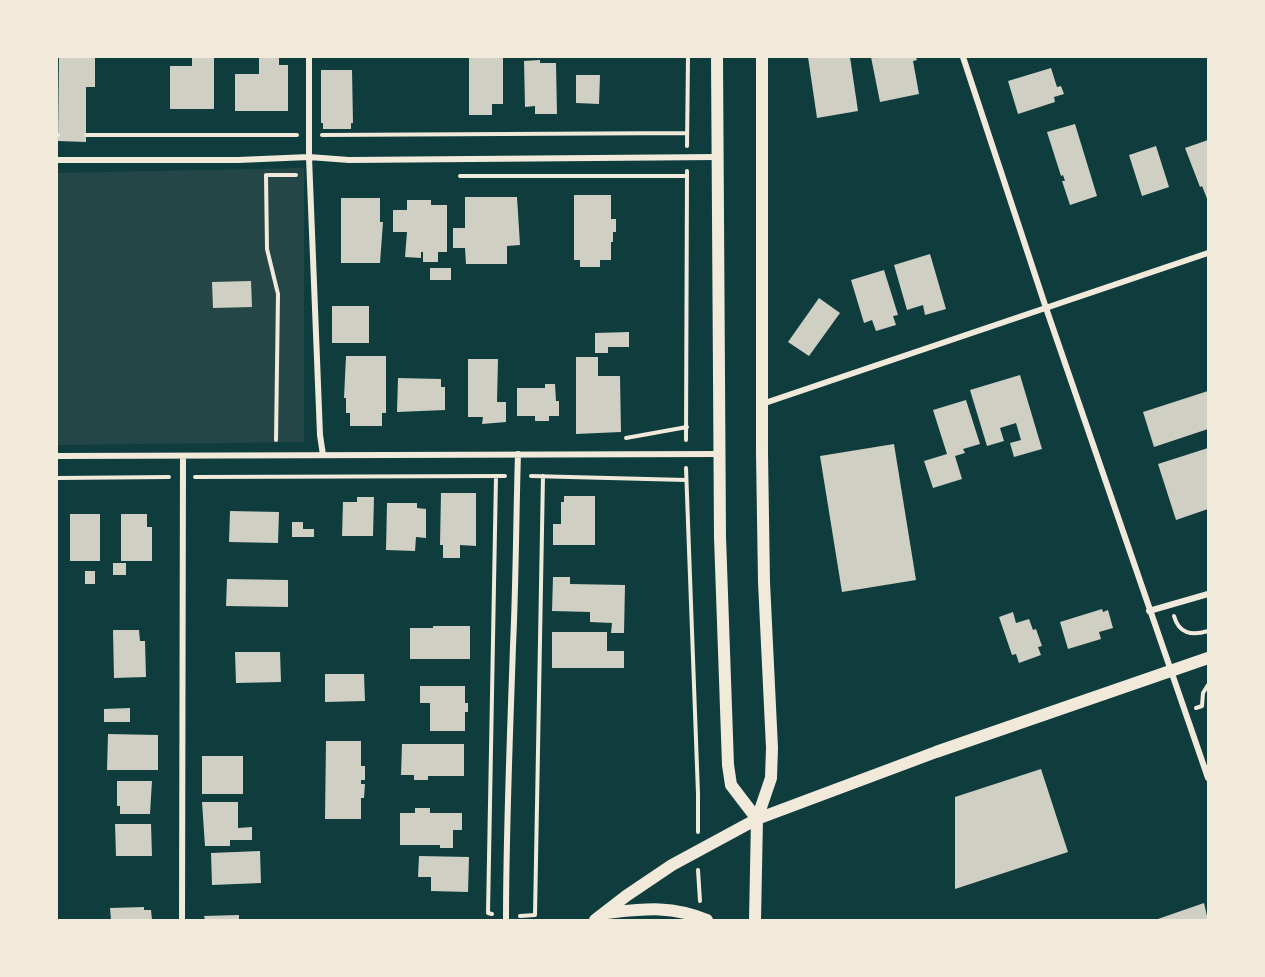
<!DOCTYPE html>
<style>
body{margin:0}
#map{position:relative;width:1265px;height:977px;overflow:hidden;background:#0f3d3e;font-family:Commissioner,sans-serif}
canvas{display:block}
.frame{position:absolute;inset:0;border:58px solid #f1e9da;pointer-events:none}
</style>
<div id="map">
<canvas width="1265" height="977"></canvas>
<div class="frame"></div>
</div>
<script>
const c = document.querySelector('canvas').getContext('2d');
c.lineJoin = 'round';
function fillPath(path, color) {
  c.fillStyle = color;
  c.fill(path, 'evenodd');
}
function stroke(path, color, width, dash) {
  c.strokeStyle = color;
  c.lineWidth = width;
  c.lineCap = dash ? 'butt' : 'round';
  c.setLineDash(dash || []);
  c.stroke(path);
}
const green = new Path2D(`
 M304 168V442L57 445V173Z`);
const building = new Path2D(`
 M59 57H95V87H86V142L58 141Z
 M192 57H214V109H170V66H192Z
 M259 57H279V65H288V111H235V74H259Z
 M469 57H503V104H492V115H469Z
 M808 57H850L858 111 817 118Z
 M871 57H916L917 60 913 61 919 94 880 102Z
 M540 60V63H556L557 114H535V106L525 107 524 61Z
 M1051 68 1057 87 1061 86 1064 94 1054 97 1055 102 1018 114 1008 81Z
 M321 70H352L353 123H351V129H323V123H321Z
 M576 75H600L599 104 576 103Z
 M1075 124 1097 196 1070 205 1062 181H1065L1063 175 1061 176 1047 132Z
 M1208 140V201L1202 186 1200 187 1185 148Z
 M1156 146 1169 187 1142 196 1129 155Z
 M574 195H611V219H616V232H613V242H611V260H600V267H580V260H574Z
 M465 197H517L520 245 507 246V264H466L465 248H453V228H465Z
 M341 198H380V222H383L380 263H341Z
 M407 200H431V205H447V252H438V262H423V252H421V258L405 257 407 232H393V210H407Z
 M930 254 946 309 925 315 923 305 907 310 894 265Z
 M430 268H451V280H430Z
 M884 270 898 315 893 316 896 325 876 331 872 320 864 323 851 280Z
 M251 281 252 307 213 308 212 282Z
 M819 298 840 313 809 356 788 342Z
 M332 306H369V343H332Z
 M629 332V347H608V353H595V333Z
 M346 356H386V413H382V426H350V413H346V398H344Z
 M576 357H598V376H620L621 432 576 434Z
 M468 359H498L497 402H506V422L482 424 483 417H468Z
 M1020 375 1042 449 1014 457 1010 443 1021 440 1016 423 1000 428 1004 441 987 446 970 390Z
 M398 378 441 379V387H445V410L397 412Z
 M545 384H555L556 401H559V416H549V421H535V416H517V388H545Z
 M1208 391V429L1154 447 1143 412Z
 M966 400 980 444 963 449 965 453 955 456 962 479 933 488 924 461 947 454 933 410Z
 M894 444 916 580 842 592 820 456Z
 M1208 448V509L1176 520 1158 464Z
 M441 493H476V546L460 545V558H443V545H440Z
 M564 496H595V545H553V524H561V502H564Z
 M357 497H374L373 536H342L343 502H357Z
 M387 503H417V508L426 509V538L416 537 415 551 386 550Z
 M230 511 279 512 278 543 229 542Z
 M70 514H100V561H70Z
 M121 514H147V527H152V561H121Z
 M292 522H303V529H314V537H292Z
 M113 563H126V575H113Z
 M85 571H95V584H85Z
 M553 577H570V584L625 585 624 633H611L612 623 590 622V612L552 611Z
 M227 579 288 580V607L226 606Z
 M1102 609 1103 612 1108 610 1113 628 1099 632 1101 639 1068 649 1060 622Z
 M1013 612 1016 623 1029 619 1033 630 1036 629 1042 646 1038 647 1041 655 1019 663 1016 654 1012 655 999 617Z
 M433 626H470V659H410V628H433Z
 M113 630H139L140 641H145L146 677 114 678Z
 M552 632H607V651H624V668H552Z
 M235 652H280L281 682 236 683Z
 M325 674H364L365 701 325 702Z
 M420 686H465V703H468V712H465V731H430V703H420Z
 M130 708V722H104V709Z
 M108 734 158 735V770H107Z
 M326 741H361V766H365V780H361V784H365L364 798H361V819H325Z
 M402 744H464V776H428V780H414V775H401Z
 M202 756H243V794H202Z
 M1041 769 1068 852 955 889V797Z
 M117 781H152L150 814H120V806H117Z
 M202 802H238V828L252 827V840H230V846H205Z
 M415 808H430V813H462V830H453V848H440V845H400V813H415Z
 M115 824H151L152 856H116Z
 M260 851 261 883 212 885 211 853Z
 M419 856 469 857 468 892 431 891V877H418Z
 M1204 903 1208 920H1155Z
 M144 907V910H151L152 920H111L110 908Z
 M239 915V920H205L204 916Z`);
const path = new Path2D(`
 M57 135H58
 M86 135H297
 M322 135 687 133
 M687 146 688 57
 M266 175 267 249 278 294 276 440
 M268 175H296
 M460 176H687
 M626 438 687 427
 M686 440 687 171
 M686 468 698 794V832
 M531 476 686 480
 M195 477 505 476
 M57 478 169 477
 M1174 616C1179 634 1192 636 1208 631
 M1196 708 1202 706 1203 693 1208 685
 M698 870 700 901
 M492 914 488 913 496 476
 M520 916 535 915 543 476`);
const minor = new Path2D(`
 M309 57V157L320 435 323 455
 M963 57 1046 308 1208 778
 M57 160H238L309 157 349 160 717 157
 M762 404 1208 253
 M57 456 718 454
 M1149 611 1208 594
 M182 920 183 456
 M506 920C506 829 510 737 513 646 516 582 516 518 518 454`);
const secondary = new Path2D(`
 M717 57 720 537 728 765 731 785 757 819
 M606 913C644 909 670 905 707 920
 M595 920 626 896 672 865 757 819 936 752 1208 658
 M755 920 757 819 771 778 772 748 764 582 762 453V57`);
fillPath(green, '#244646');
fillPath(building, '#cfcfc3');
stroke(path, '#f1e9da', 4);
stroke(minor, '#f1e9da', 6);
stroke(secondary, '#f1e9da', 12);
</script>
